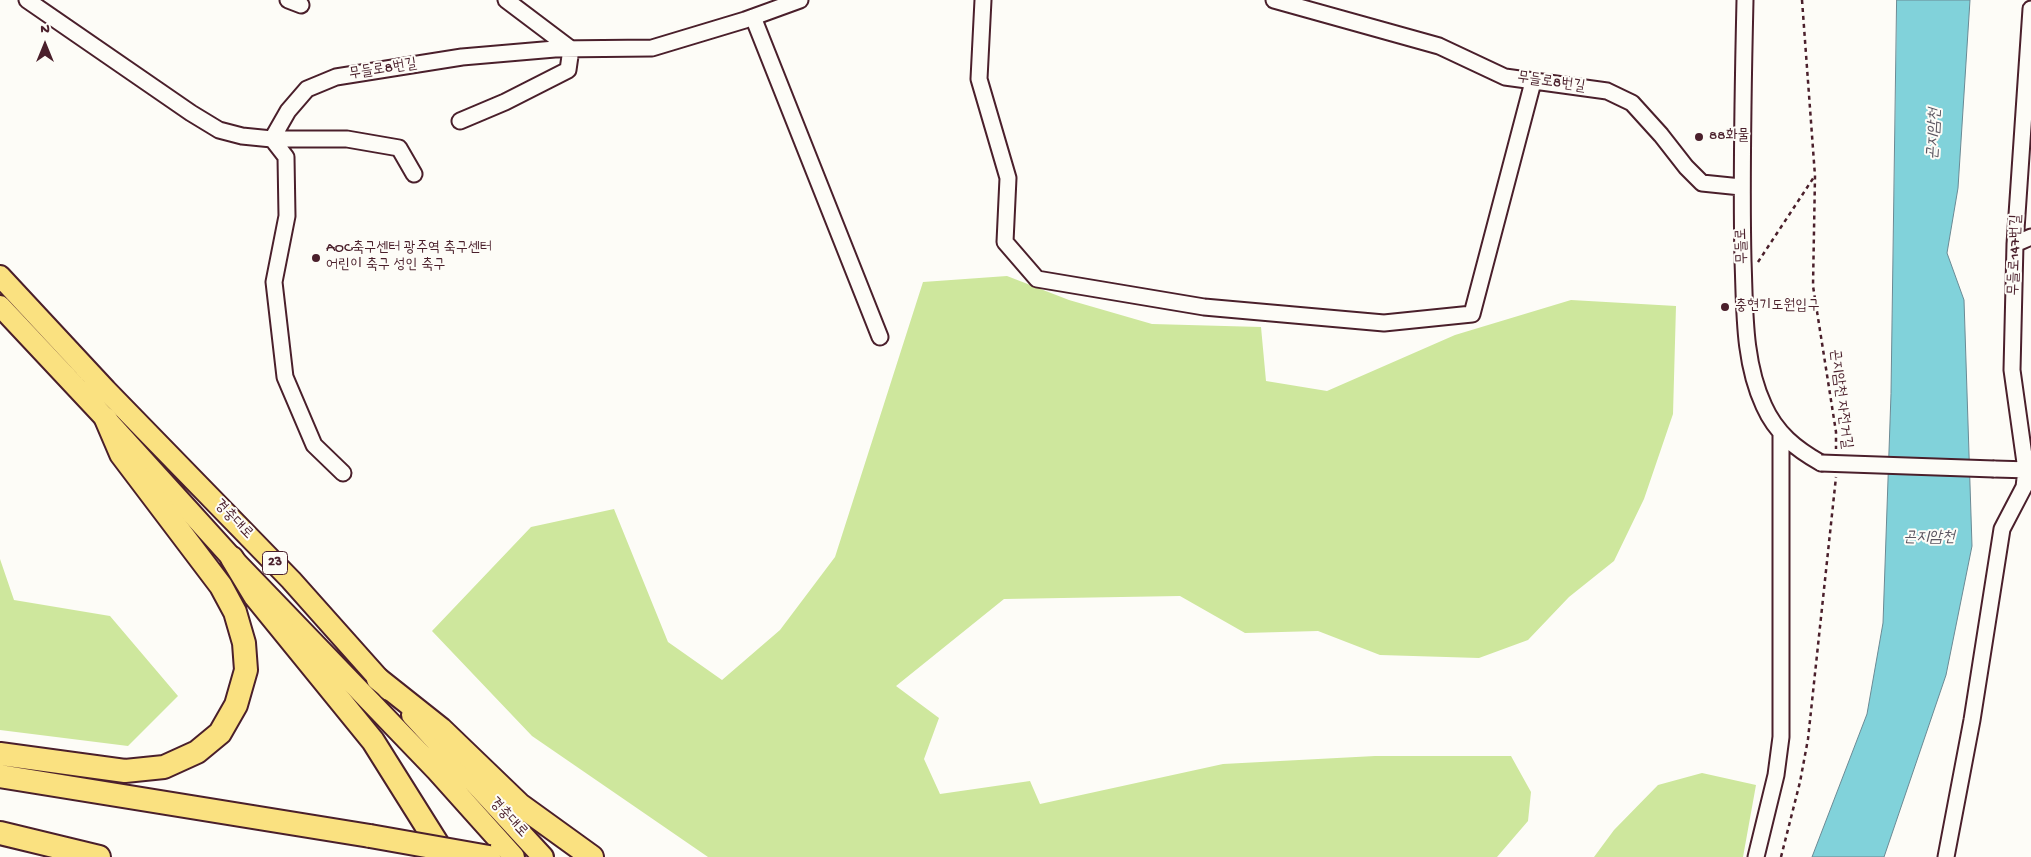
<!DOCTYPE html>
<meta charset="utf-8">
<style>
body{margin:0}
#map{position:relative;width:2031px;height:857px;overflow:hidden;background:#fdfcf7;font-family:"Gochi Hand",sans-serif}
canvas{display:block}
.north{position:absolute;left:20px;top:20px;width:50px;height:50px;-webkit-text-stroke:4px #fdfcf7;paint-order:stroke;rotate:0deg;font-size:14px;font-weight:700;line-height:20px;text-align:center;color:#4a1f2b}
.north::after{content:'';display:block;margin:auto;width:18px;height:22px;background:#4a1f2b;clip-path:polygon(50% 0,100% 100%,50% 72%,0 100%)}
</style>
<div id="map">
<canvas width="2031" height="857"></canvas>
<div class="north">N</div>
</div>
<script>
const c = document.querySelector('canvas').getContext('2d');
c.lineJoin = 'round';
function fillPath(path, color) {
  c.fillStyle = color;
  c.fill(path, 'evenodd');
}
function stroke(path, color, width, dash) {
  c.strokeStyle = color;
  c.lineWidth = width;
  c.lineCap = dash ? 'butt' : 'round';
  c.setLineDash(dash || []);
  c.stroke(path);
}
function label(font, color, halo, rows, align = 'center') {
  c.font = font + ' "Gochi Hand","Poor Story",sans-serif';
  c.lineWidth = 4;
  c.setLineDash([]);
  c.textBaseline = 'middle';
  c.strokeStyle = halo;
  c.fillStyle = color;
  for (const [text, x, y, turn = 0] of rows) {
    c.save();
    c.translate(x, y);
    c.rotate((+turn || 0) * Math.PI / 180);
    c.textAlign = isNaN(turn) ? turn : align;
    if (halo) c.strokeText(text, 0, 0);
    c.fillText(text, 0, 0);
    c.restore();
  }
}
const green = new Path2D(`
 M1007 276 1069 300 1152 324 1261 327 1266 381 1327 391 1455 335 1571 300 1676 306 1673 414 1644 499 1614 561 1569 597 1528 640 1479 658 1380 655 1318 631 1245 633 1180 596 1004 599 896 686 939 718 924 759 940 794 1030 781 1040 804 1223 764 1375 756H1511L1531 792 1528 821 1497 857H708L532 736 432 631 531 527 614 509 668 642 722 680 780 630 835 557 923 282Z
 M0 559 14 600 110 616 178 696 128 746 0 730Z
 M1702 773 1756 785 1743 857H1594L1614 830 1658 785Z`);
const water = new Path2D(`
 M1897 0H1970L1958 188 1947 253 1964 300 1972 546 1946 675 1884 857H1812L1867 714 1883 623 1891 394Z`);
const path = new Path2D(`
 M1802 0 1815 176 1813 286 1836 432V449
 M1758 262 1814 177
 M1781 857 1800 782 1808 739 1836 477`);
const minor = new Path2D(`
 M27 0 191 113 219 130 242 136 272 139 288 111 307 89 336 77 462 57 555 49 652 48 745 20 800 0
 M288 0 301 5
 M983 0 979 79 1008 178 1005 242 1037 279 1204 307 1384 323 1472 314 1533 82
 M1274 0 1439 46 1505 77 1607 91 1632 103 1661 135 1686 167 1702 183 1741 187
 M1745 0C1743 87 1741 174 1743 261 1745 309 1743 361 1764 406 1776 433 1796 449 1821 463
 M753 17 880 337
 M460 121 505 102 568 70 571 49 506 0
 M272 139 286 157 287 216 274 282 285 377 314 445 343 473
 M272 139H347L399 148 414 174
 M2015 244 2031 237
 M1994 469 2031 470
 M1756 857 1776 775 1781 737V435
 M1946 857 1972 720 2002 529 2024 487 2026 470 2012 370 2015 244 2031 9`);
const major = new Path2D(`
 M0 276 106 390 291 580 389 690
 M0 306 106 419 232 558 437 771 514 857
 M412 715 543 857`);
const highway = new Path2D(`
 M232 558 255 596 373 741 437 843 443 857
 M378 679 441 729 520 805 592 857
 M0 754 125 771 164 767 197 752 220 733 236 705 246 670 244 643 235 612 221 586 121 454 106 419
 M0 776 370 836
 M0 833 99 857`);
const minorBridge = new Path2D(`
 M1821 463 1994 469`);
const highwayBridge = new Path2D(`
 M370 836 489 857`);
const markers = [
 [1699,137,5,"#4a1f2b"],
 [316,258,5,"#4a1f2b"],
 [1725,307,5,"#4a1f2b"]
];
const shields = [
 [275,563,25]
];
const shieldNames = [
 ["23",275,563]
];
const streetNames = [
 ["무들로8번길",383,70,-9],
 ["무들로8번길",1551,83,8],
 ["무들로",1743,246,-92],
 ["무들로147번길",2016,255,-88],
 ["곤지암천 자전거길",1840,399,83],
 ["경충대로",233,520,46],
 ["경충대로",508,818,47]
];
const poiNames = [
 ["88화물",1709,137],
 ["AOC축구센터 광주역 축구센터",326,249],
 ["어린이 축구 성인 축구",326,266],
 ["충현기도원입구",1735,307]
];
const waterNames = [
 ["곤지암천",1935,134,-87],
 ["곤지암천",1929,539]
];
fillPath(green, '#cee79d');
fillPath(water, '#81d2da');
stroke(water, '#6b8a94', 1);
stroke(minor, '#4a1f2b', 19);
stroke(major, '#4a1f2b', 24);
stroke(highway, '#4a1f2b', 26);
stroke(path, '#4a1f2b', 2.5, [4, 4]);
stroke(minor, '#fdfcf7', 15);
stroke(major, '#fae180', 20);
stroke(highway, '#fae180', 22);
stroke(minorBridge, '#4a1f2b', 19, []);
stroke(highwayBridge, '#4a1f2b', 26, []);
stroke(minorBridge, '#fdfcf7', 15);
stroke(highwayBridge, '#fae180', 22);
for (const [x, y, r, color] of markers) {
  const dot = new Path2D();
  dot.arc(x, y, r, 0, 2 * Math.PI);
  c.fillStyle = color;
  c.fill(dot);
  stroke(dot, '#fdfcf7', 2);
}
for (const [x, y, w] of shields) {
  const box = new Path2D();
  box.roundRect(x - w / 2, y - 11.5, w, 23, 4);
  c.fillStyle = '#fdfcf7';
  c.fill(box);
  stroke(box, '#4a1f2b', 1);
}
label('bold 14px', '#4a1f2b', null, shieldNames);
label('15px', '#4a1f2b', '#fdfcf7', streetNames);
label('15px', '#4a1f2b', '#fdfcf7', poiNames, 'left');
label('italic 16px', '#5a5560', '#fdfcf7', waterNames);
</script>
